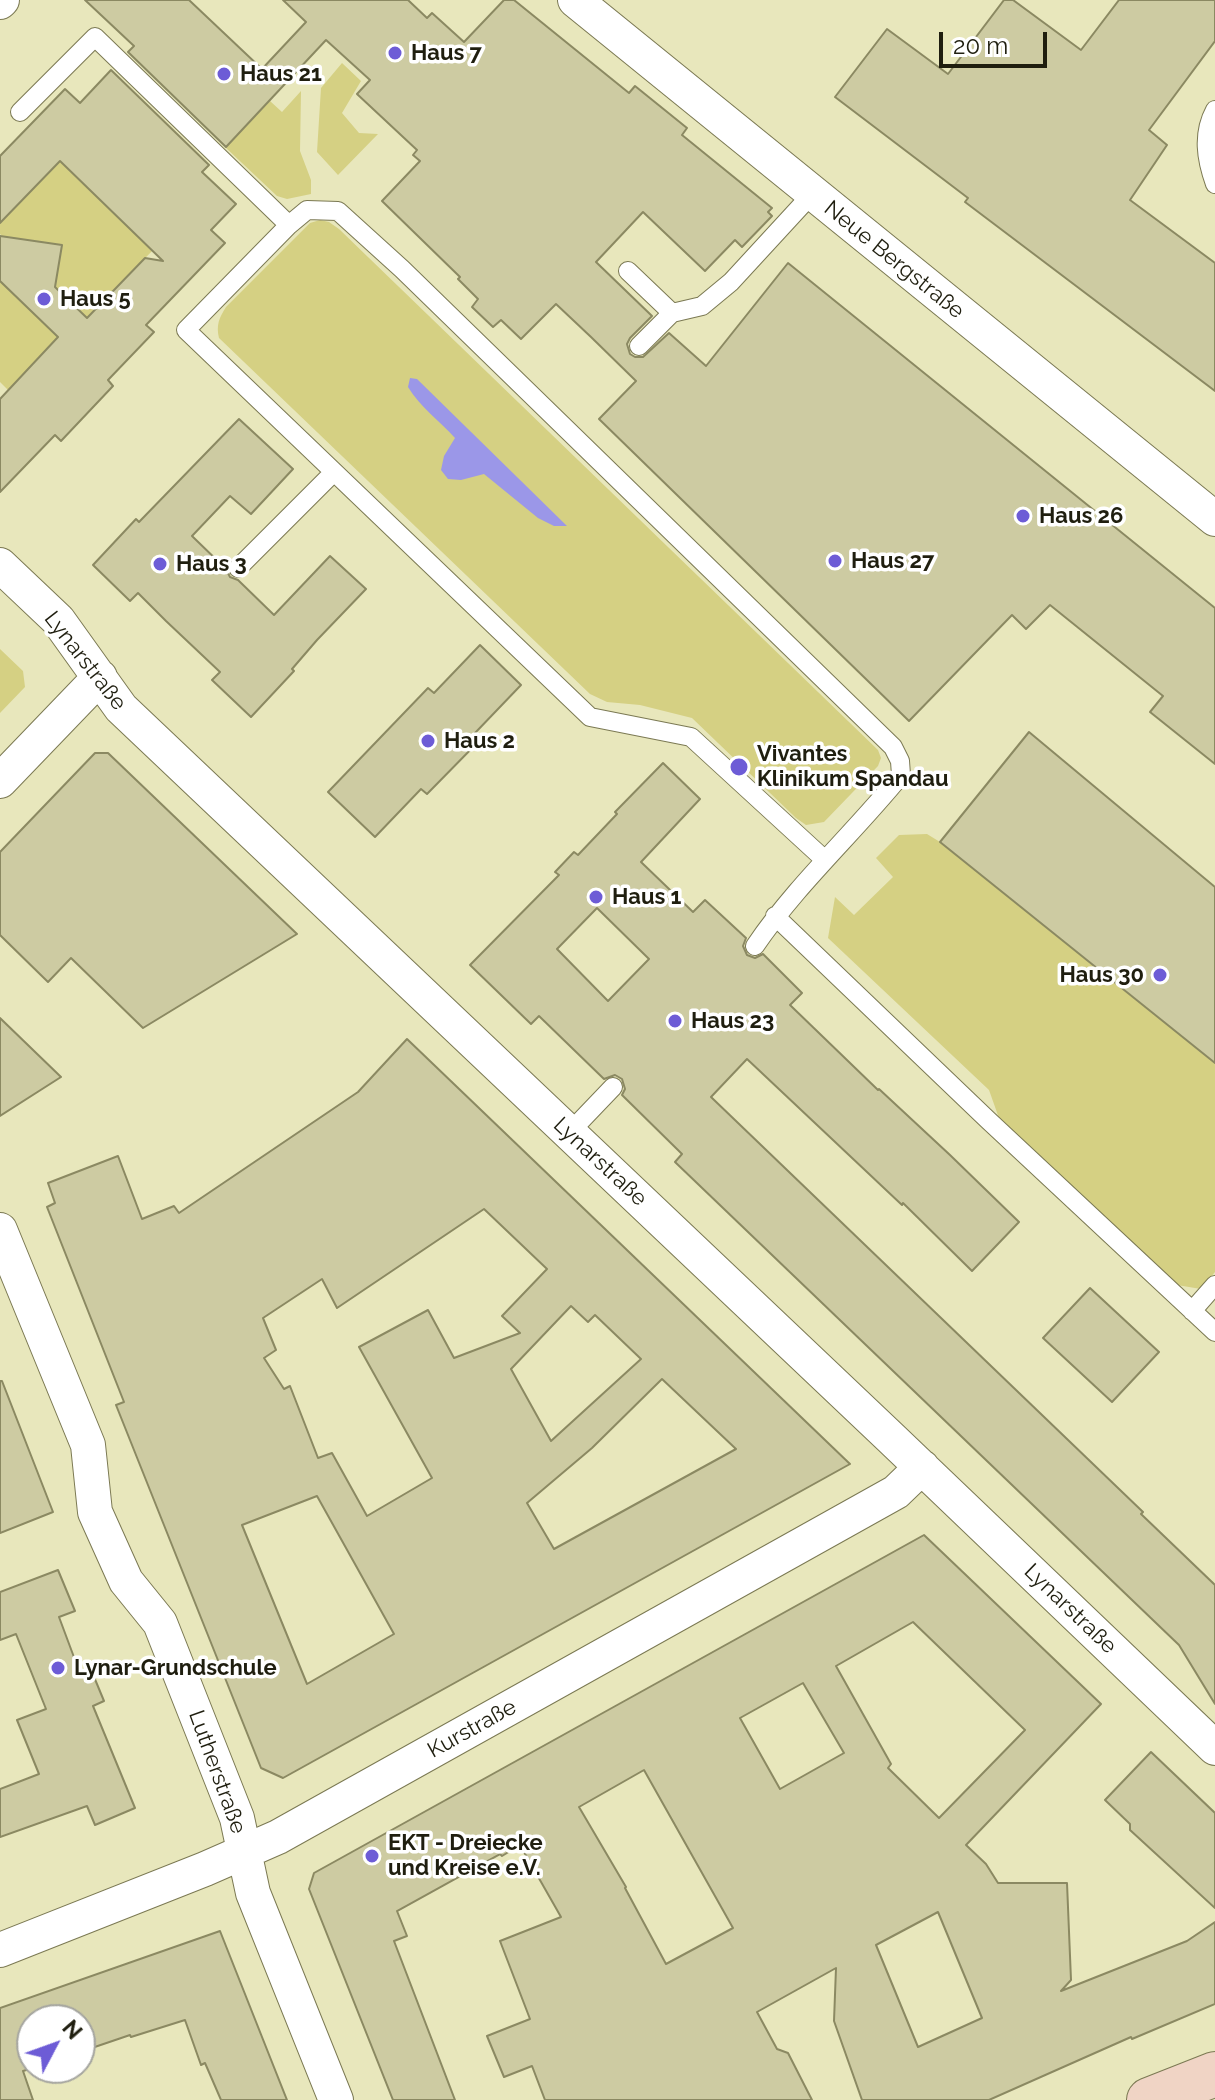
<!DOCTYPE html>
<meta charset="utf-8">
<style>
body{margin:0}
#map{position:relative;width:1215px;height:2100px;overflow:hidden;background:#e8e7bc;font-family:Raleway,sans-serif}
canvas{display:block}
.north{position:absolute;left:16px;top:2004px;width:80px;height:80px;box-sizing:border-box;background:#fff;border:2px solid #a5a59f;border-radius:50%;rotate:49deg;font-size:22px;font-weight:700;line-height:32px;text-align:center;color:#1f1e0f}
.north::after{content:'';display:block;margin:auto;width:28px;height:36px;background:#6d5cd6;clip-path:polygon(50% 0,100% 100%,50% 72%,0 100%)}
.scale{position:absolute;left:939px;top:32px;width:108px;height:36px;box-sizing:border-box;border:4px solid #1f1e0f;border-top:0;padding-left:10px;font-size:24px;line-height:28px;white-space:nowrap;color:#1f1e0f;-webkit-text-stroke:6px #fff;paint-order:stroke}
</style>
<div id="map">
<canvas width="1215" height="2100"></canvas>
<div class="north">N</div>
<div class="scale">20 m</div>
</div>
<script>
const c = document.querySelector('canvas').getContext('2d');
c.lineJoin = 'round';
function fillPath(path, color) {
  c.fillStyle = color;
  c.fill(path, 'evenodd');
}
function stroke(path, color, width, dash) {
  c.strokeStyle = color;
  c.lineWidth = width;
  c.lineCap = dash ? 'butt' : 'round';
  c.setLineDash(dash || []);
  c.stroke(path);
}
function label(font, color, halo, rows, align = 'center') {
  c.font = font + ' Raleway,sans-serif';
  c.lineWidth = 7;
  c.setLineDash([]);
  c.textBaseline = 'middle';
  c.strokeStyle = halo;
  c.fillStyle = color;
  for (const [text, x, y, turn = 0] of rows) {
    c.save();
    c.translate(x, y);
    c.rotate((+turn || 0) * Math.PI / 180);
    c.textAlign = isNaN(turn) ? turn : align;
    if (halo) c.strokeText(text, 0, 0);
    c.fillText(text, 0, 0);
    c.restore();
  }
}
const green = new Path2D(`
 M342 63 361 81 342 113 359 133 378 134 338 175 317 152 321 88Z
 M301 91 300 151 311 180V194L287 199 277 196 225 147 270 101 282 112Z
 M60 161 153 250 87 318 0 234V223Z
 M320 220 329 222 339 229 878 750 881 758 878 766 824 822 806 825 796 818 692 718 640 705 607 702 590 694 219 338C216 325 219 318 226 307L310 223Z
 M0 281 58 337 8 390 0 382Z
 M0 649 23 671 25 687 0 713Z
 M927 834 940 842 1215 1063V1272L1201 1289 1177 1285 1000 1121 989 1090 828 938 835 897 854 915 893 877 876 858 899 835Z`);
const water = new Path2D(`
 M410 378 417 379 567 526H554L538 518 484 474 461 480 448 479 441 470 444 456 455 438C440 421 420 407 408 387Z`);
const building = new Path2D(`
 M85 0H189L262 69 306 22 283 0H408L427 18 432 13 464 42 504 0H514L629 93 635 86 687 128 682 135 772 208 768 212 772 216 742 247 735 240 705 271 643 212 596 262 652 316 630 338 627 344 630 354 635 357H643L669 333 706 366 788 263 1215 608V764L1150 712 1163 696 1050 605 1026 629 1012 615 909 721 599 419 636 381 591 337 556 304 521 339 501 320 493 327 472 307 478 299 458 279 460 277 382 201 420 161 413 155 417 150 357 94 370 80 326 40 226 147 128 52 134 46Z
 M1004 0H1013L1081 50 1119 0H1215V41L1149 130 1167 145 1130 200 1215 263V391L965 202 968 198 835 97 887 29 948 74Z
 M111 70 209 165 202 172 236 204 211 230 225 243 146 325 154 332 108 380 113 386 61 441 55 435 0 492V399L58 337 0 281V236L62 245 55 287 87 318 145 258 163 261 60 161 0 223V156L65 89 80 103Z
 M239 419 293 469 251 514 230 496 192 536 226 569 230 577 238 580 274 615 330 556 366 589 317 640 292 669 294 671 251 717 212 680 220 672 166 621 138 593 130 601 93 565 136 519 139 522Z
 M480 645 521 685 475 733 481 739 427 794 421 789 375 837 328 792 428 688 434 693Z
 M1029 732 1215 887V1063L940 842Z
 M95 753H108L297 934 143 1028 71 958 48 982 0 935V852Z
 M663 763 700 799 641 862 693 912 705 900 746 938 743 946 747 955 755 958 763 954 802 993 790 1005 878 1090 879 1089 950 1155 1019 1222 972 1271 903 1203 902 1205 747 1059 711 1097 1143 1512 1141 1514 1215 1585V1704L1179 1645 675 1162 682 1154 622 1095 625 1089 622 1079 615 1075 604 1079 539 1016 531 1024 470 965 559 875 555 872 574 852 578 855 617 814 615 812ZM597 908 649 959 608 1001 557 949Z
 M0 1018 61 1077 0 1116Z
 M407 1039 850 1464 283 1778 261 1768 116 1405 124 1402 47 1207 55 1203 48 1183 118 1156 142 1219 174 1206 179 1213 358 1092ZM484 1209 547 1269 502 1316 520 1333 454 1358 428 1310 359 1347 432 1478 367 1516 332 1453 318 1458 290 1386 284 1389 264 1358 276 1350 263 1318 322 1279 337 1308ZM571 1306 588 1322 595 1315 641 1359 551 1441 511 1369ZM662 1379 736 1449 554 1549 527 1503 592 1448ZM317 1496 394 1634 307 1684 242 1525Z
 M1090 1288 1159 1352 1112 1402 1043 1338Z
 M0 1381H2L53 1512 0 1533Z
 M924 1535 1101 1704 966 1845 986 1864 998 1883H1067L1071 1980 1061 1991 1187 1941 1215 1922V2004L1132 2039 1131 2037 989 2100H862L834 2021 836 1968 757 2012 777 2049 788 2053 812 2100H545L532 2066 504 2077 487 2036 530 2019 500 1941 561 1917 520 1845 502 1856 500 1854 397 1911 407 1936 394 1941 455 2100H393L309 1889 314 1873ZM913 1622 1025 1730 939 1818 888 1768 891 1764 836 1666ZM803 1683 844 1753 780 1789 740 1718ZM644 1770 733 1928 666 1964 625 1888 626 1887 579 1807ZM938 1912 982 2018 918 2047 876 1945Z
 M58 1570 75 1611 59 1617 81 1676 92 1672 104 1701 93 1706 135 1808 95 1825 87 1806 0 1837V1789L39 1774 17 1720 46 1709 16 1634 0 1640V1592Z
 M1151 1752 1215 1813V1908L1130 1830V1824L1105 1800Z
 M220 1931 287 2100H221L205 2063 201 2065 185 2020 131 2037 130 2035 80 2052V2020H32L33 2068 23 2071 33 2100H0V2008Z`);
const lane = new Path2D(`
 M1215 110C1202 134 1206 159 1215 184
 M20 112 95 37 289 225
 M628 271 672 313 702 306 731 282 812 194
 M639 346 672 313
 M238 568 334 472
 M775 916 988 1120 1215 1332
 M755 946C797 884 854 833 901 775L900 761 893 747 402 269 338 211 307 210 289 225 186 330 590 717 691 737 825 860
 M569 1133 613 1087
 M1192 1311 1215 1285`);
const street = new Path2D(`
 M575 0 1215 519
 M0 2 2 0
 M0 565 58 620 121 708 892 1439 1215 1748
 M0 781 100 677
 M0 1230 88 1445 95 1512 126 1581 160 1623 237 1818 253 1893 336 2100
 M0 1950 205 1869 278 1837 896 1492 922 1467`);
const secondary = new Path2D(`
 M1149 2100 1215 2074`);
const markers = [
 [395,53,8,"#6d5cd6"],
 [224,74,8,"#6d5cd6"],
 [44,299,8,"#6d5cd6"],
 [1023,516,8,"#6d5cd6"],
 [835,561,8,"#6d5cd6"],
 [160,564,8,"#6d5cd6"],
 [428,741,8,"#6d5cd6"],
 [739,767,10,"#6d5cd6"],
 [596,897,8,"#6d5cd6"],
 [1160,975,8,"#6d5cd6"],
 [675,1021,8,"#6d5cd6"],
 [58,1668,8,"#6d5cd6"],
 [372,1856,8,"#6d5cd6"]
];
const poiNames = [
 ["Haus 7",411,53],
 ["Haus 21",240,74],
 ["Haus 5",60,299],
 ["Haus 26",1039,516],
 ["Haus 27",851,561],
 ["Haus 3",176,564],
 ["Haus 2",444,741],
 ["Vivantes",757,754],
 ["Klinikum Spandau",757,779],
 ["Haus 1",612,897],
 ["Haus 30",1144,975,"right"],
 ["Haus 23",691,1021],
 ["Lynar-Grundschule",74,1668],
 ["EKT - Dreiecke",388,1843],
 ["und Kreise e.V.",388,1868]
];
const streetNames = [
 ["Neue Bergstraße",894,260,39],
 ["Lynarstraße",85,661,52],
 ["Lynarstraße",600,1162,43],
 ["Lynarstraße",1070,1609,44],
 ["Kurstraße",472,1729,-29],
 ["Lutherstraße",217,1772,70]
];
fillPath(green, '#d5d083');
fillPath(water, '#9b97e8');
fillPath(building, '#cdcba2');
stroke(building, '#8b8962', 2);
stroke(lane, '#7b7953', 20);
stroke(street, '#7b7953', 36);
stroke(secondary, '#7b7953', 46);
stroke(lane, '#fff', 18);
stroke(street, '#fff', 34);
stroke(secondary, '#f0d4c5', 44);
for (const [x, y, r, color] of markers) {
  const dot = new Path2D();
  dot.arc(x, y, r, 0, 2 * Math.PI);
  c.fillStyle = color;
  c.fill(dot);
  stroke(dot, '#fff', 3);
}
label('bold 22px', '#1f1e0f', '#fff', poiNames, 'left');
label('22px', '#1f1e0f', '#fff', streetNames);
</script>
